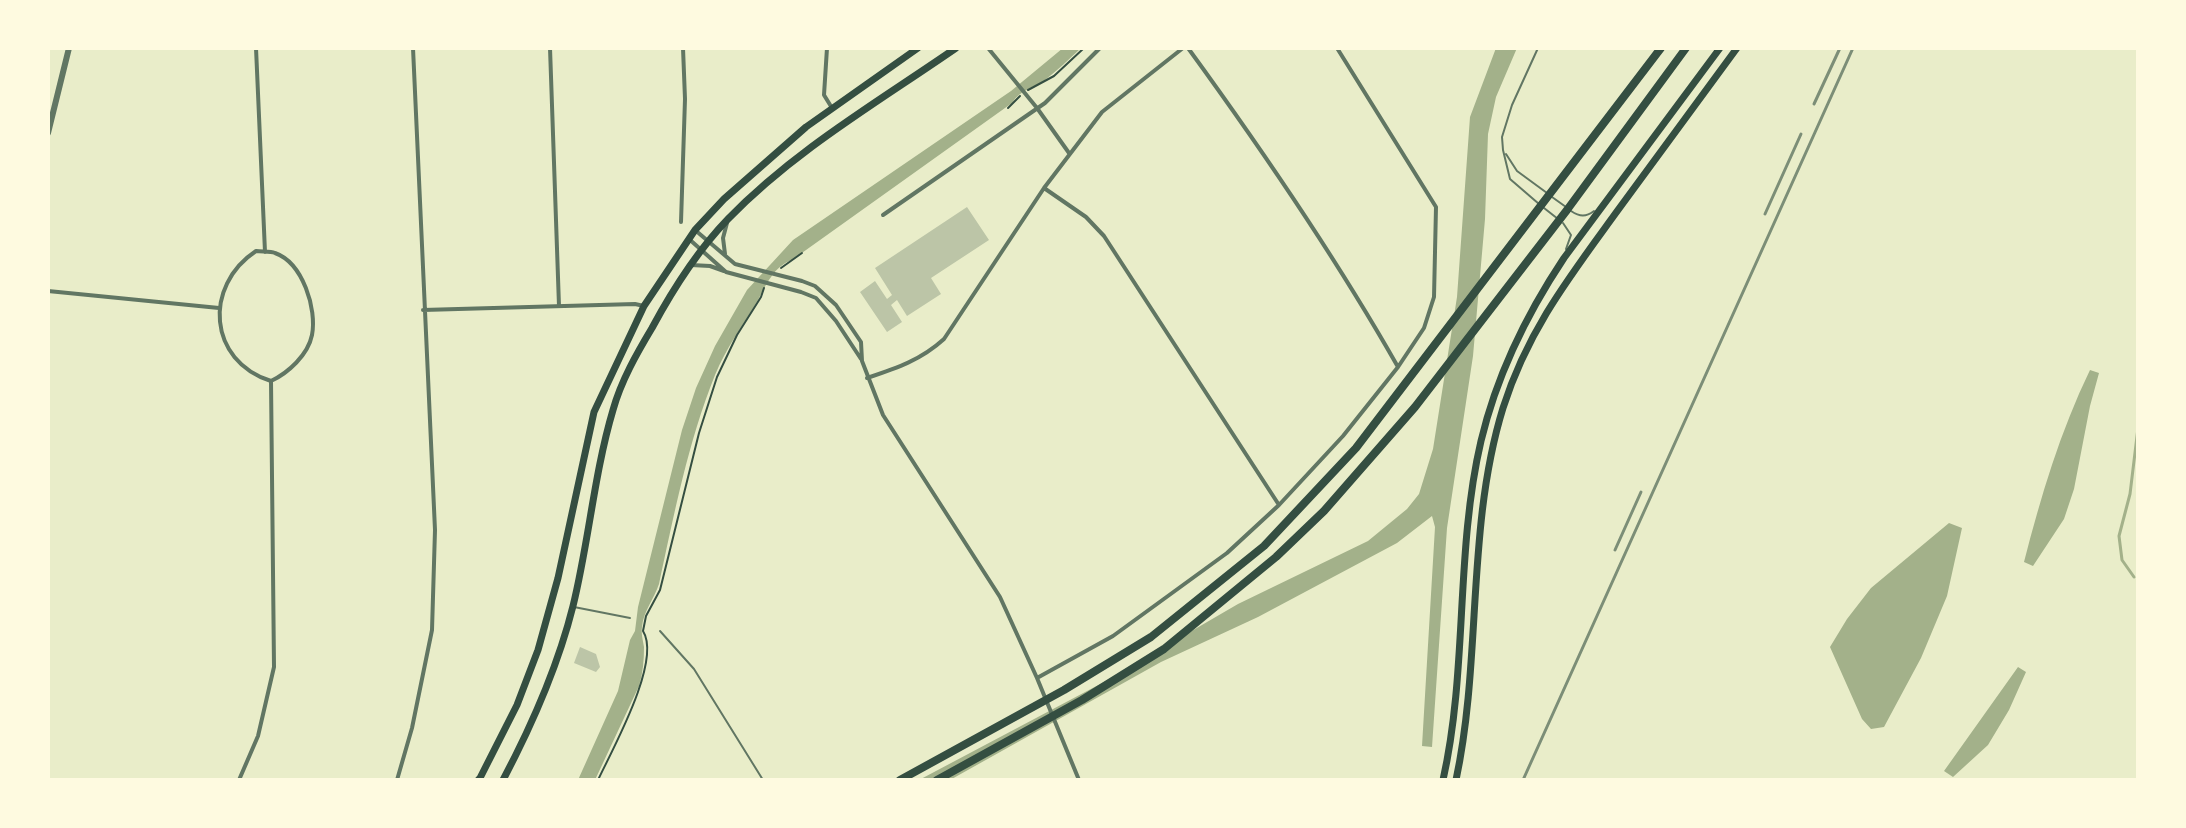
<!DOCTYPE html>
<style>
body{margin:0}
#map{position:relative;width:2186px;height:828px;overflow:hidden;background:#e9edc9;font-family:Commissioner,sans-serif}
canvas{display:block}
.frame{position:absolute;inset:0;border:50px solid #fefae0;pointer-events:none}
</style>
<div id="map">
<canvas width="2186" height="828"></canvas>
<div class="frame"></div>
</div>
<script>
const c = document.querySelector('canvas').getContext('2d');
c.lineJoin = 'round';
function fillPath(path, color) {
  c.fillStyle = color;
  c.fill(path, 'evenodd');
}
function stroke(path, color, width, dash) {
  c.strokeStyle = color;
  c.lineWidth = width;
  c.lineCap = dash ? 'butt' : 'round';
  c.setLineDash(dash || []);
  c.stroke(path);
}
const water = new Path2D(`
 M1063 48H1081C1069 59 1058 70 1045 80 1033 88 1020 90 1012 103L792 260C774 266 766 285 758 300 743 325 726 348 715 375 688 442 674 515 659 584 654 599 643 612 642 627 641 634 643 640 644 647 644 660 643 673 639 686L595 780H578L618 691 630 640 635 631 638 607 682 430 696 388 715 346 747 290 793 240 1011 91Z
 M1496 48H1517L1496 97 1488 134 1485 219 1473 356 1447 528 1432 747 1422 746 1435 527 1432 516 1397 543 1258 617 1161 662 950 780H919L1104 682 1238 604 1368 541 1407 509 1419 494 1433 449 1457 297 1470 117Z
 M2090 370 2099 373 2090 406 2074 489 2064 519 2033 566 2024 562C2041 496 2060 432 2090 370Z
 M1949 523 1962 528 1947 596 1921 658 1884 727 1871 729 1862 719 1830 647 1847 619 1871 588Z
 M2018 667 2026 672 2009 710 1988 745 1953 777 1944 771Z`);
const stream = new Path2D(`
 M2134 577 2122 560 2119 536 2130 494 2138 428`);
const building = new Path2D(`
 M967 207 989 240 931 278 941 294 907 316 897 300 891 305 902 322 887 332 860 292 875 281 887 299 892 295 875 268Z
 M580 647 596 654 600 667 596 672 574 663Z`);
const path = new Path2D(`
 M1028 90 1054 76 1084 48
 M1008 108 1020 96
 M781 268 802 253
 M598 780C612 750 662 661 643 631L646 616 660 590 699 433 717 377 737 335 761 297 764 288`);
const service = new Path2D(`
 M1538 48 1512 105 1502 137 1503 150 1510 179 1539 204
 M1506 154 1517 171 1547 193
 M1552 197 1566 207
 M1544 208 1558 219
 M1571 211C1580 217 1586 217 1594 211
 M1563 223 1571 235 1566 249
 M574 607 630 618
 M660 631 694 669 763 780`);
const minor = new Path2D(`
 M256 48 265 252
 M550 48 559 306
 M827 48 824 95 832 108
 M988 48 1037 108 1069 153
 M1188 48C1263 151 1335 256 1398 367
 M1044 188 1086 217 1104 236 1279 505
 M883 215 1045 103 1100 48
 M681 222 685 99 683 48
 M695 230 735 264 802 281 815 286 836 305 861 342 862 361 883 415 1000 597 1037 678 1079 780
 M689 239 726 272 801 292 816 298 836 321 861 359
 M256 251C262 252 270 251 275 253 303 263 317 309 312 335 308 355 288 373 271 381 208 361 203 286 256 251Z
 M725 254 723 238 727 223
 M691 265 710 266 724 271
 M48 291 219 308
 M423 310 635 304 644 306
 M867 378C897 368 921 360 944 339L1044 188 1102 112 1183 48
 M1037 678 1113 636 1227 553 1279 505 1343 436 1398 367 1424 328 1434 297 1436 207 1337 48
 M239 780 258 736 274 667 271 381
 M397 780 412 728 432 630 435 530 413 48`);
const tertiary = new Path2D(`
 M48 133 69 48`);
const primary = new Path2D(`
 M1443 780C1468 669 1455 552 1481 441 1497 374 1526 315 1564 258L1720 48
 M1456 780C1482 658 1466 528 1503 408 1528 329 1571 275 1618 210 1658 156 1697 102 1737 48`);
const trunk = new Path2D(`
 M479 780 517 705 538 650 558 578 594 412 644 306 695 230 724 199 806 127 918 48
 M503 780C532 725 558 666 573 606 589 541 594 474 613 410 621 381 637 353 652 328 673 289 698 250 728 219 795 150 878 102 956 48`);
const motorway = new Path2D(`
 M479 780H480
 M900 780 1064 690 1151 637 1264 546 1356 448 1661 48
 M937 780 1082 700 1164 649 1276 557 1324 511 1415 407 1567 210 1686 48`);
const rail = new Path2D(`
 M1814 104 1840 48
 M1765 214 1801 134
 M1615 550 1641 492
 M1523 780 1853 48`);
fillPath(water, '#a3b18a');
stroke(stream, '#a3b18a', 3);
fillPath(building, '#bcc5a7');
stroke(path, '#344e41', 2);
stroke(service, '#617663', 2);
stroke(minor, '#617663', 4);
stroke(tertiary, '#617663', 6);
stroke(primary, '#344e41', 7);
stroke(trunk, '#344e41', 7);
stroke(motorway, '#344e41', 8);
stroke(rail, '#7c8e77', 3);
</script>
